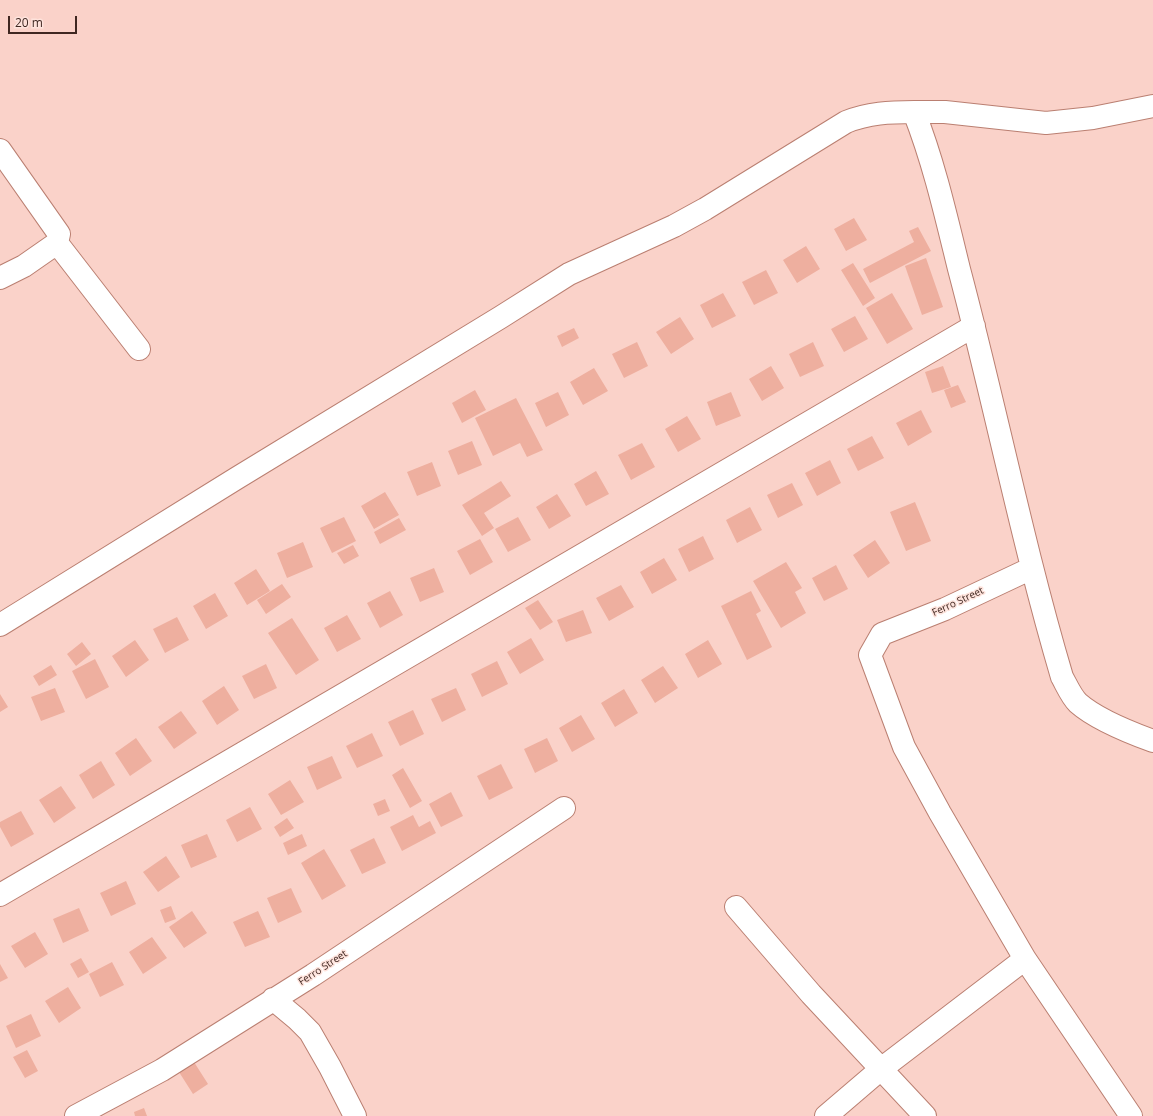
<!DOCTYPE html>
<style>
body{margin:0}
#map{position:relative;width:1153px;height:1116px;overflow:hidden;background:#fad2c9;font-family:"Open Sans",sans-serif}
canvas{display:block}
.scale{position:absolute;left:8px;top:16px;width:69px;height:18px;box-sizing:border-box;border:2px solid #3f2721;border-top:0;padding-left:5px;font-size:12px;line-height:14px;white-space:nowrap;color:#3f2721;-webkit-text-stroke:3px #fee3dc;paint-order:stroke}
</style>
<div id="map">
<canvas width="1153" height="1116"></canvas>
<div class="scale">20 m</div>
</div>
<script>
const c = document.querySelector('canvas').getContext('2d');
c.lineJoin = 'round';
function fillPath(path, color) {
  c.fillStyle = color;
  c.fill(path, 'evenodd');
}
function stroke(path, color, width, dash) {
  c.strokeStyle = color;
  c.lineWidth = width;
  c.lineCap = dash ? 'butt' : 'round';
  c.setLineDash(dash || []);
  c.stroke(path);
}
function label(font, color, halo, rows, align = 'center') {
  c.font = font + ' "Open Sans",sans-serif';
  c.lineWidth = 3;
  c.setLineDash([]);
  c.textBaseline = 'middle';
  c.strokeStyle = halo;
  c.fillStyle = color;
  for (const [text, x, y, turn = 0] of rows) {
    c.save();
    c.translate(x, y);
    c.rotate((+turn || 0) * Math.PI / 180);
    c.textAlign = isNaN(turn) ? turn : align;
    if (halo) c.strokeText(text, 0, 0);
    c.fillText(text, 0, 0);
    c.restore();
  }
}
const building = new Path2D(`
 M854 218 867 240 846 251 834 229Z
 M918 227 931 251 870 283 863 269 914 242 909 231Z
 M806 246 820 269 797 283 783 260Z
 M926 258 943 307 922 315 905 266Z
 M853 263 875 298 863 306 841 270Z
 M766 270 778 293 754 305 742 282Z
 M723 293 736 316 712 328 700 305Z
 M892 293 913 329 887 344 866 308Z
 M855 316 868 339 844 352 831 329Z
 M680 317 694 339 671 354 656 332Z
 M574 328 579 338 562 347 557 336Z
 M637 342 648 366 624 378 612 354Z
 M813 342 824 366 800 377 789 354Z
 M771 366 784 388 762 401 749 379Z
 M943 366 951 387 932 393 925 372Z
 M594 368 608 391 583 405 570 382Z
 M958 385 966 402 951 408 944 390Z
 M475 390 486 410 462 423 452 403Z
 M558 392 569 415 546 427 535 403Z
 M731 392 741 416 716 426 707 402Z
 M516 398 543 450 527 457 520 443 493 456 475 418Z
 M921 410 932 432 908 446 896 423Z
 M687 416 701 439 678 452 665 429Z
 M872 436 884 458 858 471 847 449Z
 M472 441 482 465 458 475 448 451Z
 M642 443 655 467 631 480 618 455Z
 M830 460 841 483 817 496 805 473Z
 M432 462 441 486 417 496 407 472Z
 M596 471 609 494 586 506 574 484Z
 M501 481 511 496 484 513 494 528 482 536 462 505Z
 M792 483 803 505 778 518 767 495Z
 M385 492 399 515 374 529 361 506Z
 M557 494 571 516 549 529 536 507Z
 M915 502 931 541 906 551 890 512Z
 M750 507 762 530 737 543 726 520Z
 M344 517 356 541 332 553 320 528Z
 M518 517 531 540 508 552 495 529Z
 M399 518 406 530 380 544 374 532Z
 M703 536 714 559 689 572 678 549Z
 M480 539 493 562 470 575 457 551Z
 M875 540 890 563 868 578 853 555Z
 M303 542 313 567 287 578 277 553Z
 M353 545 359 556 344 564 337 553Z
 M664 558 677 580 652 594 640 572Z
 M786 562 802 588 795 592 806 613 781 628 753 581Z
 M836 565 848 589 824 601 812 578Z
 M434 568 444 592 420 602 410 578Z
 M256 569 270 591 247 605 234 583Z
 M282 584 291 597 266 614 257 600Z
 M621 585 634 607 609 621 596 598Z
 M390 591 403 615 380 628 367 603Z
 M751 591 761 611 756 614 772 647 747 660 721 606Z
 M215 593 228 616 206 629 193 606Z
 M538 600 553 622 540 630 525 608Z
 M583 610 592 633 566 642 557 620Z
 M347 615 361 639 337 652 324 628Z
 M177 617 189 640 165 653 153 629Z
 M292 618 319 660 296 675 268 633Z
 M531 638 544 660 520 674 507 652Z
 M135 640 149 660 126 677 112 656Z
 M708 640 722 664 698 678 685 654Z
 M82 642 91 654 76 666 67 654Z
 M95 659 109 687 86 699 72 671Z
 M497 661 508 684 482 697 471 674Z
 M266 664 277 688 254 699 242 676Z
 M51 665 57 675 39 686 33 676Z
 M663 666 678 688 655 703 641 680Z
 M224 686 239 710 217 725 202 701Z
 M55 688 65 712 41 721 31 697Z
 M456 688 466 710 442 722 431 699Z
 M624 689 638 713 615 727 601 703Z
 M0 694 8 707 0 712Z
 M413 710 424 734 400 746 388 722Z
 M181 711 197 733 174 749 158 727Z
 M581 715 595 739 572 752 559 728Z
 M372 733 383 756 357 768 346 746Z
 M136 738 152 761 130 776 115 753Z
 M547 738 558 761 535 773 524 749Z
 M332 756 342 778 317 790 307 767Z
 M101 761 115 785 93 799 79 775Z
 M501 764 513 788 489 800 477 776Z
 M403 768 422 801 410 808 392 775Z
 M290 780 304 802 281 815 268 794Z
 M61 786 76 808 54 823 39 800Z
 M451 792 463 816 441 827 429 804Z
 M385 799 390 811 378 816 373 804Z
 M250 807 262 829 237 842 226 820Z
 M21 811 34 834 11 847 0 827V822Z
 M413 815 419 827 430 821 436 833 402 851 390 827Z
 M287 818 294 828 280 837 274 827Z
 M207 834 217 857 191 868 181 845Z
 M302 834 307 846 288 855 283 843Z
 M374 838 386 863 362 874 350 850Z
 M324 849 346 886 322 900 301 863Z
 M166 856 180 877 158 892 143 872Z
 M126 881 136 904 111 916 100 893Z
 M291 888 302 912 278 923 267 898Z
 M171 906 176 919 165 923 160 910Z
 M79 908 89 931 63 943 53 919Z
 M192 911 207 933 184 948 169 927Z
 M258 911 270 937 245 947 233 922Z
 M35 932 48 954 25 968 11 946Z
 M152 937 167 958 143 974 129 952Z
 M81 958 89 972 78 978 70 964Z
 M112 962 124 985 100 997 89 974Z
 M0 964 8 978 0 982Z
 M68 987 81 1008 59 1023 45 1001Z
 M31 1014 41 1036 16 1048 6 1026Z
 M27 1050 38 1071 25 1078 13 1057Z
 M194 1062 208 1084 193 1094 179 1072Z
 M144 1108 147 1116H135L134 1112Z`);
const street = new Path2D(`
 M914 112H945L1046 123 1093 118 1153 106
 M0 150 59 234 57 243 24 266 0 278
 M57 243 139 349
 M1032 568 945 609 882 634 870 655 904 747 940 813 1025 959 1131 1116
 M0 625 237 478 501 317 569 274 674 226 705 209 846 122C868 113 890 112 914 112 934 163 946 216 959 269 995 404 1022 542 1062 677 1067 686 1071 696 1078 703 1095 718 1131 733 1153 741
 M0 895 974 326
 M736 907 811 994 925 1116
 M273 999 297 1019 310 1032 330 1067 355 1116
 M76 1116 162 1070 313 975 564 808
 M826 1116 881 1069 1025 959`);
const streetNames = [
 ["Ferro Street",958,602,-25],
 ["Ferro Street",323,968,-33]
];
fillPath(building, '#eeaf9f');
stroke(street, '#ba7f71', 24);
stroke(street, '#fff', 22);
label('10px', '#3f2721', '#fee3dc', streetNames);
</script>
